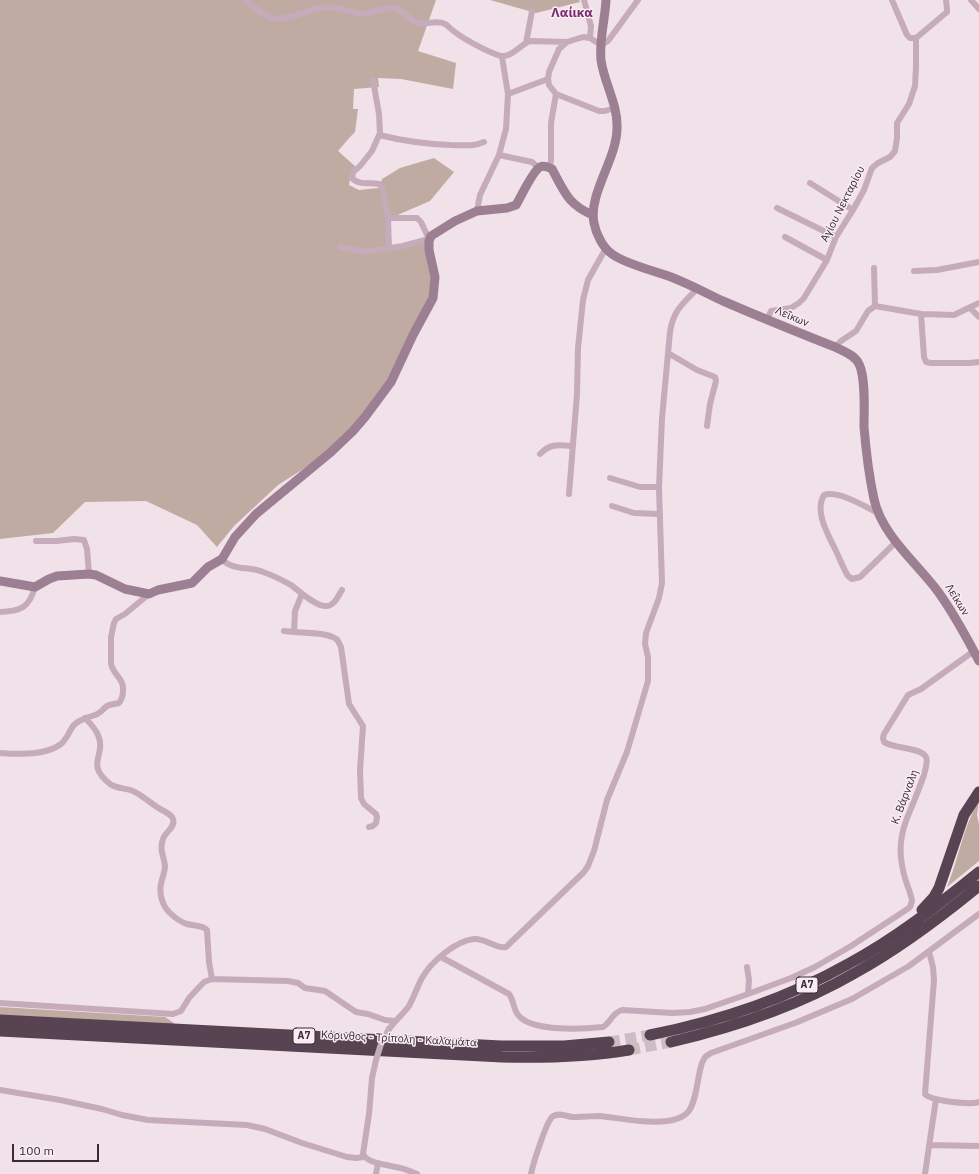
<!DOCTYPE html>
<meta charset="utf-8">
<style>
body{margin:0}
#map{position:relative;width:979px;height:1174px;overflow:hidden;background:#f1e1e9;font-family:"IBM Plex Sans",sans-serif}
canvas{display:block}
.scale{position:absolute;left:12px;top:1144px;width:87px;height:18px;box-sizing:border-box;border:2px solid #382b34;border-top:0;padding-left:5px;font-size:12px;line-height:14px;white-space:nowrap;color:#382b34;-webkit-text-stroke:3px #f9edf3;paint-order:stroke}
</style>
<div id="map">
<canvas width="979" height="1174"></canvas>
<div class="scale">100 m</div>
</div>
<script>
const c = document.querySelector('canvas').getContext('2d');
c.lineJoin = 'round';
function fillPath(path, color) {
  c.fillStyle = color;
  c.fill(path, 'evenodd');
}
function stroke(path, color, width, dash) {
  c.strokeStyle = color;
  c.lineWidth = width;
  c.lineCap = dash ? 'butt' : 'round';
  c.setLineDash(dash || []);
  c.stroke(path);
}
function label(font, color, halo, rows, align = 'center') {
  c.font = font + ' "IBM Plex Sans",sans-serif';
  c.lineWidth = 3;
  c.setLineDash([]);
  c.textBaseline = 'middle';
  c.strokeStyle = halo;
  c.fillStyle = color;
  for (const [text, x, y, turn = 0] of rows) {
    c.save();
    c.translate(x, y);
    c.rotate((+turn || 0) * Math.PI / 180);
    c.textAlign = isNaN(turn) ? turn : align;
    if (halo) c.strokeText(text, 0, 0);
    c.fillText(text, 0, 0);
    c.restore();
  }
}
const green = new Path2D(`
 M0 0H436L418 51 456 63 453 89 401 79 378 78 379 87 354 89 353 109H358L355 132 350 137 338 151 356 167 351 173 349 185 359 190 379 188 382 179 400 168 434 158 454 172 430 201 386 220 388 247 427 241 434 290 394 371 367 409 344 436 311 464 278 485 234 526 217 547 197 525 146 501 85 502 53 533 0 539Z
 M490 0H579L580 2 536 13Z
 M979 800 977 815 979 824V861L947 887C959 858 963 827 979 800Z
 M0 1007 165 1017 174 1023 172 1025 0 1016Z`);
const highwayTunnel = new Path2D(`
 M609 1042 650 1035
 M629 1050 671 1042`);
const street = new Path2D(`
 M245 0C251 5 258 11 265 15 284 26 306 8 327 7 341 7 354 15 369 13 376 12 385 7 392 8 402 8 407 18 415 22 425 26 436 19 445 24 449 26 451 30 455 32 462 38 496 57 504 56 514 55 520 45 530 41L567 42 583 37 590 38 601 45 608 41 638 0
 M584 0 591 26 590 38
 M892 0 907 35 910 38H916
 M971 0 979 9
 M526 43 532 11
 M548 79 549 85 556 94 599 111H605L614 108
 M373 80 379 114 380 133 372 151 360 166 353 172 352 178C359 186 370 182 379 184L382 187 388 218 389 249
 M508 94 548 79 549 72 559 49 567 42
 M379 135C403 141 426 144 450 145 462 145 473 147 484 142
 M499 155 532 162 539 168
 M550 167 551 160V123L556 94
 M810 183 853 210
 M777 208 836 237
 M477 211 480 195 499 155 506 129 508 94 502 57
 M785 237 827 260
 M340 247 365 252 403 246 429 239 421 222 417 218H388
 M874 268 875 306
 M914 271 937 270 979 262
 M970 308 979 317
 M921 314 924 357 926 362 931 363H969L979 362
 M767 319 771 311 791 308 799 303 804 298 827 260 836 237 853 210 864 190 872 168 878 163 890 157 895 151 897 138V123L909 104 915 86 916 67V38L947 12V9L946 0
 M835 347 841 341 856 331 868 311 875 306 921 314 954 315 979 303
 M668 353 697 370 715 377 716 381 710 404 707 426
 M540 454C551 443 558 445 573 446
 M610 478 640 487H659
 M569 494 577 394 578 348 583 300 588 280 606 248
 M612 506 634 513 660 514
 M878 513C866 507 838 490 824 495 814 512 828 534 836 551 840 559 843 568 848 576L852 579 860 577 896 542
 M36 541H56L74 539 84 540 87 549 89 574
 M222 559C232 571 250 566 263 572 272 575 282 580 291 585 299 591 315 606 325 606 334 607 338 596 342 590
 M302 594 295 611 294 632C305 633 332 632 338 641 339 643 340 645 341 647L349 704 363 726 360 770 361 798 364 804 376 814 377 817 376 823 373 826 369 827
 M0 612C21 611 29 608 35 587
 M284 631 294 632
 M85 718C90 723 95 728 98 735 107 756 84 763 110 784 117 789 126 788 133 791 144 796 153 806 164 811 167 813 172 815 173 819 176 827 165 832 163 839 159 851 164 855 165 866 165 872 162 878 161 884 159 893 162 905 169 912 174 917 180 922 187 924 194 926 202 925 207 930L209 962 212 979
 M0 753C19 754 45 756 61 744 67 739 69 732 73 726 79 719 87 718 95 715 100 714 103 709 107 706 111 704 115 704 119 703 122 699 123 695 123 691 124 678 114 676 111 664V637L114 623 116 619 125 614 149 594
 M929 952 933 967 934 980 925 1094C930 1101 971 1105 979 1102
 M441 957 509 994C514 1000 513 1010 519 1016 533 1032 583 1029 603 1027 611 1022 612 1013 622 1010L672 1013 690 1012 705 1009 748 994 791 978 815 967 851 946 906 910 910 907 912 901C911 893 907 886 905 878 899 857 899 840 906 821 910 809 931 766 926 757 921 747 894 749 884 742L883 738 884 734 908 695 921 689 974 651
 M747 967 749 980 748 994
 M0 1003 173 1014 181 1011 189 998 204 982 212 979 288 981 298 983 305 988 325 991 356 1012 368 1014 385 1020 395 1021
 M389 1029C395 1021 403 1014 409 1006 414 997 417 987 422 978 431 962 455 941 474 939 486 938 495 949 506 947L584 872 588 866 594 851 607 800 627 752 648 681V657L645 644 646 633 659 598 662 583 659 487 662 418 670 332C673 311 683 303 697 289
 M376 1060 372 1078 369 1114 363 1154C368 1164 386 1164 395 1167 403 1168 410 1171 417 1174
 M0 1090 60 1100 102 1109 122 1115 148 1120 247 1125 265 1129 302 1143 347 1157 356 1158 364 1157
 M929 1145 979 1146
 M376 1174 378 1163
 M531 1174C533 1164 546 1123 552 1117 558 1112 566 1116 572 1117 581 1117 591 1116 600 1116 621 1118 672 1130 688 1112 697 1101 697 1077 702 1063L705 1057 711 1053 795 1023 852 999 909 966 979 914
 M925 1174 936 1099`);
const secondary = new Path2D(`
 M606 0C605 20 599 40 601 60 604 83 618 104 617 128 617 159 588 194 594 223 596 234 603 248 612 254 625 264 655 271 671 277 689 284 706 293 723 301 760 317 797 332 835 347 843 351 855 355 859 364 866 378 864 411 864 427 866 451 869 476 874 499 882 536 918 564 939 593 954 614 967 638 979 661
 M0 581 35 587 49 579 57 576 89 574 96 575 125 589 149 594 158 590 192 583 208 567 222 559 235 537 256 514 331 452 353 431 365 417 391 382 413 335 433 298 435 277 429 250V241L431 236 455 221 477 211 507 208 516 205C521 197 532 172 540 167 544 165 548 167 552 169 564 191 568 205 593 215`);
const highway = new Path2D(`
 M922 910 934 897 939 888 964 815 979 792
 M0 1020 501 1046H564L609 1042
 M0 1031 502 1057C545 1058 587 1057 629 1050
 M650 1035C719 1021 786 999 848 964 895 939 938 905 979 872
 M671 1042C735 1027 798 1006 855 973 899 949 940 918 979 886`);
const streetBridge = new Path2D(`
 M376 1060 381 1044 389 1029`);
const shields = [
 [807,985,22],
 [304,1036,22]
];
const shieldNames = [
 ["Α7",807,985],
 ["Α7",304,1036]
];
const streetNames = [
 ["Αγίου Νεκταρίου",843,204,-63],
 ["Λεΐκων",792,317,23],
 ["Λεΐκων",957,600,58],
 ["Κ. Βάρναλη",905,797,-69],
 ["Κόρινθος - Τρίπολη - Καλαμάτα",399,1039,3]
];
const quarterNames = [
 ["Λαίικα",572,13]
];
fillPath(green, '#bfaba2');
stroke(highwayTunnel, '#ccbdc5', 11, [11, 5.5]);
stroke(street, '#c6abba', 6);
stroke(secondary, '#9c7f93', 9);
stroke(highway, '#584352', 11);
stroke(streetBridge, '#c6abba', 6);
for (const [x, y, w] of shields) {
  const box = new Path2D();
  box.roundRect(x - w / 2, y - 8, w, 16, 3);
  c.fillStyle = '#f9edf3';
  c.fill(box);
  stroke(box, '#382b34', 1);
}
label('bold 10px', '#382b34', null, shieldNames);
label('11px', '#382b34', '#f9edf3', streetNames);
label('bold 13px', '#7f2c6f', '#f9edf3', quarterNames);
</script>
